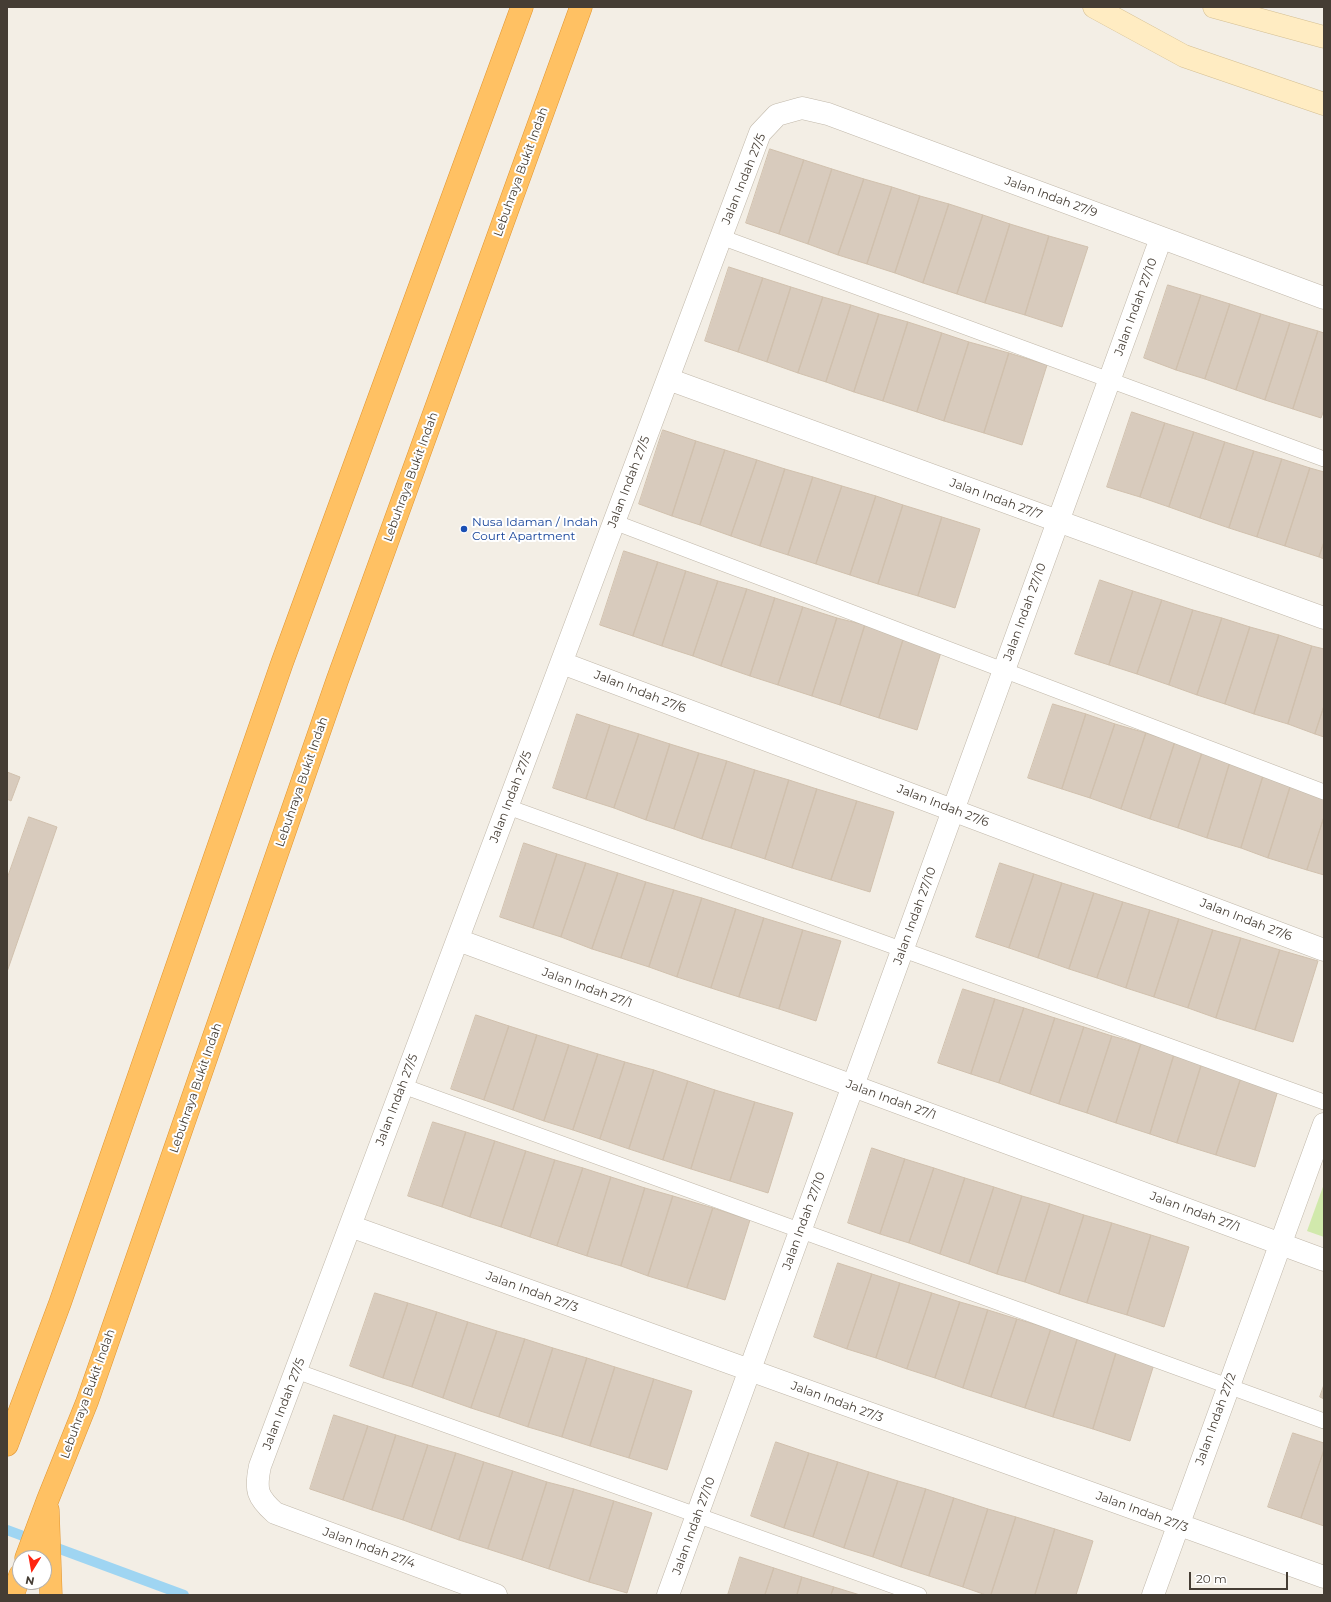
<!DOCTYPE html>
<style>
body{margin:0}
#map{position:relative;width:1331px;height:1602px;overflow:hidden;background:#f3eee5;font-family:Montserrat,sans-serif}
canvas{display:block}
.frame{position:absolute;inset:0;border:8px solid #453d34;pointer-events:none}
.north{position:absolute;left:12px;top:1550px;width:40px;height:40px;box-sizing:border-box;background:#fff;border:1px solid #b5b1ae;border-radius:50%;rotate:191deg;font-size:11px;font-weight:700;line-height:16px;text-align:center;color:#453d34}
.north::after{content:'';display:block;margin:auto;width:14px;height:18px;background:#ff240f;clip-path:polygon(50% 0,100% 100%,50% 72%,0 100%)}
.scale{position:absolute;left:1189px;top:1572px;width:99px;height:18px;box-sizing:border-box;border:2px solid #453d34;border-top:0;padding-left:5px;font-size:12px;line-height:14px;white-space:nowrap;color:#453d34;-webkit-text-stroke:3px #fff;paint-order:stroke}
</style>
<div id="map">
<canvas width="1331" height="1602"></canvas>
<div class="frame"></div>
<div class="north">N</div>
<div class="scale">20 m</div>
</div>
<script>
const c = document.querySelector('canvas').getContext('2d');
c.lineJoin = 'round';
function fillPath(path, color) {
  c.fillStyle = color;
  c.fill(path, 'evenodd');
}
function stroke(path, color, width, dash) {
  c.strokeStyle = color;
  c.lineWidth = width;
  c.lineCap = dash ? 'butt' : 'round';
  c.setLineDash(dash || []);
  c.stroke(path);
}
function label(font, color, halo, rows, align = 'center') {
  c.font = font + ' Montserrat,sans-serif';
  c.lineWidth = 4;
  c.setLineDash([]);
  c.textBaseline = 'middle';
  c.strokeStyle = halo;
  c.fillStyle = color;
  for (const [text, x, y, turn = 0] of rows) {
    c.save();
    c.translate(x, y);
    c.rotate((+turn || 0) * Math.PI / 180);
    c.textAlign = isNaN(turn) ? turn : align;
    if (halo) c.strokeText(text, 0, 0);
    c.fillText(text, 0, 0);
    c.restore();
  }
}
const green = new Path2D(`
 M1324 1184V1237L1307 1231Z`);
const stream = new Path2D(`
 M7 1530 34 1540
 M49 1545 184 1595`);
const building = new Path2D(`
 M770 149 804 160 779 234 746 223Z
 M804 160 832 169 808 244 779 234Z
 M832 169 864 179 838 255 808 244Z
 M864 179 892 187 867 264 838 255Z
 M892 187 920 196 895 273 867 264Z
 M920 196 949 204 923 283 895 273Z
 M949 204 983 215 957 294 923 283Z
 M983 215 1010 224 985 303 957 294Z
 M1010 224 1049 236 1025 315 985 303Z
 M1049 236 1088 247 1062 327 1025 315Z
 M729 267 763 278 738 352 705 341Z
 M763 278 791 287 767 362 738 352Z
 M1168 285 1201 295 1176 370 1144 358Z
 M791 287 823 297 798 373 767 362Z
 M1201 295 1230 304 1205 379 1176 370Z
 M823 297 851 305 826 382 798 373Z
 M1230 304 1261 314 1236 390 1205 379Z
 M851 305 879 314 854 392 826 382Z
 M879 314 908 322 883 401 854 392Z
 M1261 314 1290 323 1265 400 1236 390Z
 M908 322 942 333 917 412 883 401Z
 M1290 323 1318 331 1293 409 1265 400Z
 M1318 331 1324 333V410L1321 418 1293 409Z
 M942 333 969 342 944 421 917 412Z
 M969 342 1009 353 984 433 944 421Z
 M1009 353 1047 365 1022 445 984 433Z
 M1132 412 1165 423 1140 497 1107 487Z
 M1165 423 1194 432 1169 507 1140 497Z
 M663 430 696 441 672 516 639 504Z
 M1194 432 1225 442 1200 518 1169 507Z
 M696 441 725 450 700 525 672 516Z
 M1225 442 1254 451 1229 528 1200 518Z
 M725 450 757 460 731 536 700 525Z
 M1254 451 1282 459 1257 537 1229 528Z
 M1282 459 1310 468 1285 546 1257 537Z
 M757 460 785 469 760 546 731 536Z
 M1310 468 1324 472V542L1319 557 1285 546Z
 M785 469 813 477 788 555 760 546Z
 M813 477 842 486 816 564 788 555Z
 M842 486 876 496 850 575 816 564Z
 M876 496 903 505 878 584 850 575Z
 M903 505 942 517 918 596 878 584Z
 M942 517 980 529 955 608 918 596Z
 M1324 542V559L1319 557Z
 M624 551 658 562 633 636 600 625Z
 M658 562 686 571 662 646 633 636Z
 M686 571 718 581 693 656 662 646Z
 M1100 580 1133 591 1109 665 1075 654Z
 M718 581 747 589 721 666 693 656Z
 M747 589 775 598 750 676 721 666Z
 M1133 591 1162 600 1137 674 1109 665Z
 M775 598 803 607 778 685 750 676Z
 M1162 600 1193 610 1169 685 1137 674Z
 M803 607 837 618 812 696 778 685Z
 M1193 610 1222 618 1197 695 1169 685Z
 M837 618 865 625 840 705 812 696Z
 M1222 618 1250 627 1225 704 1197 695Z
 M865 625 904 637 879 718 840 705Z
 M1250 627 1279 635 1254 714 1225 704Z
 M1279 635 1312 646 1288 724 1254 714Z
 M904 637 942 649 917 730 879 718Z
 M1312 646 1324 649V706L1315 734 1288 724Z
 M1053 704 1086 714 1062 789 1028 778Z
 M1324 706V737L1315 734Z
 M577 714 610 725 586 799 553 788Z
 M1086 714 1115 724 1090 798 1062 789Z
 M1115 724 1146 733 1121 809 1090 798Z
 M610 725 639 734 614 808 586 799Z
 M1146 733 1175 742 1150 819 1121 809Z
 M639 734 670 744 646 820 614 808Z
 M1175 742 1203 750 1178 828 1150 819Z
 M670 744 699 753 674 829 646 820Z
 M1203 750 1231 759 1207 838 1178 828Z
 M699 753 727 761 702 839 674 829Z
 M1231 759 1265 770 1241 848 1207 838Z
 M727 761 755 770 731 848 702 839Z
 M755 770 789 780 765 859 731 848Z
 M1265 770 1293 778 1268 858 1241 848Z
 M7 772 20 777 11 801 7 799Z
 M1293 778 1324 788V817L1307 870 1268 858Z
 M789 780 817 789 792 868 765 859Z
 M817 789 857 801 831 880 792 868Z
 M857 801 894 812 870 892 831 880Z
 M29 817 57 827 7 972V879Z
 M1324 817V875L1307 870Z
 M524 843 557 854 533 928 500 917Z
 M557 854 586 863 561 937 533 928Z
 M586 863 618 873 592 949 561 937Z
 M1000 863 1034 874 1009 948 976 937Z
 M618 873 646 882 621 958 592 949Z
 M1034 874 1062 883 1038 958 1009 948Z
 M646 882 674 890 649 967 621 958Z
 M1062 883 1094 893 1069 969 1038 958Z
 M674 890 702 898 677 977 649 967Z
 M1094 893 1123 902 1097 978 1069 969Z
 M702 898 736 909 711 988 677 977Z
 M1123 902 1150 910 1126 988 1097 978Z
 M736 909 764 918 739 997 711 988Z
 M1150 910 1179 919 1154 997 1126 988Z
 M764 918 803 930 779 1009 739 997Z
 M1179 919 1213 930 1188 1008 1154 997Z
 M803 930 841 941 816 1021 779 1009Z
 M1213 930 1241 938 1216 1018 1188 1008Z
 M1241 938 1280 950 1255 1030 1216 1018Z
 M1280 950 1318 961 1293 1042 1255 1030Z
 M963 989 995 999 971 1074 938 1063Z
 M995 999 1024 1008 999 1083 971 1074Z
 M1024 1008 1055 1018 1030 1094 999 1083Z
 M476 1015 509 1026 484 1100 451 1089Z
 M1055 1018 1084 1027 1059 1104 1030 1094Z
 M509 1026 537 1035 513 1110 484 1100Z
 M1084 1027 1112 1036 1087 1113 1059 1104Z
 M537 1035 569 1045 544 1121 513 1110Z
 M1112 1036 1141 1044 1116 1123 1087 1113Z
 M1141 1044 1174 1055 1150 1134 1116 1123Z
 M569 1045 598 1054 573 1130 544 1121Z
 M598 1054 625 1062 600 1139 573 1130Z
 M1174 1055 1202 1063 1177 1143 1150 1134Z
 M625 1062 654 1070 629 1149 600 1139Z
 M1202 1063 1242 1075 1216 1155 1177 1143Z
 M654 1070 688 1081 663 1160 629 1149Z
 M1242 1075 1279 1087 1255 1167 1216 1155Z
 M688 1081 715 1090 691 1169 663 1160Z
 M715 1090 755 1102 730 1181 691 1169Z
 M755 1102 793 1113 768 1193 730 1181Z
 M433 1122 466 1132 442 1207 408 1196Z
 M466 1132 495 1141 470 1217 442 1207Z
 M495 1141 526 1151 501 1227 470 1217Z
 M872 1148 905 1159 880 1234 848 1223Z
 M526 1151 555 1160 530 1237 501 1227Z
 M905 1159 934 1168 909 1243 880 1234Z
 M555 1160 583 1168 557 1246 530 1237Z
 M583 1168 611 1177 587 1256 557 1246Z
 M934 1168 965 1178 940 1254 909 1243Z
 M611 1177 645 1188 621 1266 587 1256Z
 M965 1178 994 1187 969 1264 940 1254Z
 M994 1187 1022 1196 997 1274 969 1264Z
 M645 1188 673 1196 648 1276 621 1266Z
 M673 1196 713 1208 687 1288 648 1276Z
 M1022 1196 1050 1204 1025 1282 997 1274Z
 M1050 1204 1084 1215 1059 1294 1025 1282Z
 M713 1208 750 1220 725 1300 687 1288Z
 M1084 1215 1112 1223 1087 1303 1059 1294Z
 M1112 1223 1151 1235 1127 1315 1087 1303Z
 M1151 1235 1189 1247 1164 1327 1127 1315Z
 M838 1263 872 1274 847 1349 814 1337Z
 M872 1274 900 1283 876 1358 847 1349Z
 M900 1283 932 1293 907 1369 876 1358Z
 M375 1293 408 1303 383 1378 350 1366Z
 M932 1293 960 1302 935 1378 907 1369Z
 M960 1302 988 1310 963 1388 935 1378Z
 M408 1303 437 1312 412 1387 383 1378Z
 M988 1310 1017 1319 991 1397 963 1388Z
 M437 1312 468 1322 443 1398 412 1387Z
 M1017 1319 1051 1329 1025 1408 991 1397Z
 M468 1322 497 1331 471 1408 443 1398Z
 M1051 1329 1078 1337 1053 1417 1025 1408Z
 M497 1331 525 1339 499 1417 471 1408Z
 M1078 1337 1117 1350 1093 1429 1053 1417Z
 M525 1339 553 1348 528 1427 499 1417Z
 M553 1348 587 1358 562 1437 528 1427Z
 M1117 1350 1155 1361 1130 1441 1093 1429Z
 M587 1358 615 1367 590 1446 562 1437Z
 M615 1367 654 1379 629 1458 590 1446Z
 M654 1379 692 1391 667 1470 629 1458Z
 M1324 1385V1399L1320 1397Z
 M334 1415 368 1426 343 1500 310 1489Z
 M368 1426 396 1435 372 1510 343 1500Z
 M1293 1433 1324 1443V1450L1301 1518 1268 1507Z
 M396 1435 428 1445 403 1520 372 1510Z
 M776 1442 809 1453 784 1528 751 1516Z
 M428 1445 456 1453 431 1530 403 1520Z
 M1324 1450V1526L1301 1518Z
 M456 1453 484 1462 459 1540 431 1530Z
 M809 1453 838 1462 813 1537 784 1528Z
 M484 1462 513 1471 488 1549 459 1540Z
 M838 1462 869 1472 844 1548 813 1537Z
 M513 1471 547 1482 522 1560 488 1549Z
 M869 1472 898 1481 873 1557 844 1548Z
 M898 1481 926 1489 901 1567 873 1557Z
 M547 1482 574 1489 549 1569 522 1560Z
 M574 1489 614 1501 589 1582 549 1569Z
 M926 1489 954 1498 929 1576 901 1567Z
 M954 1498 988 1509 963 1587 929 1576Z
 M614 1501 652 1513 627 1593 589 1582Z
 M988 1509 1016 1517 991 1595H986L963 1587Z
 M1016 1517 1055 1529 1035 1595H991Z
 M1055 1529 1093 1541 1076 1595H1035Z
 M740 1557 774 1568 765 1595H728Z
 M774 1568 802 1577 797 1595H765Z
 M802 1577 834 1587 831 1595H797Z
 M834 1587 860 1595H831Z`);
const lane = new Path2D(`
 M721 237 1324 459
 M614 522 1324 792
 M508 807 1324 1102
 M403 1086 1324 1421
 M296 1371 919 1595`);
const street = new Path2D(`
 M668 379 1324 618
 M562 663 1324 950
 M458 940 1324 1260
 M350 1226 1324 1577
 M496 1595 275 1513C257 1497 255 1490 260 1466L760 133 777 115 802 108 828 114 1324 298
 M668 1595 1161 238
 M1153 1595 1324 1124`);
const secondary = new Path2D(`
 M1094 7 1184 56 1324 104
 M1214 7 1324 37`);
const highway = new Path2D(`
 M7 1445 60 1303 282 663 522 7
 M48 1510 51 1595
 M26 1558 48 1499 87 1402 337 681 581 7
 M13 1595 20 1575`);
const markers = [
 [464,529,4,"#1a4fb4"]
];
const streetNames = [
 ["Lebuhraya Bukit Indah",521,172,-70],
 ["Jalan Indah 27/5",744,179,-68],
 ["Jalan Indah 27/9",1051,197,20],
 ["Jalan Indah 27/10",1136,307,-70],
 ["Lebuhraya Bukit Indah",411,477,-70],
 ["Jalan Indah 27/5",629,482,-69],
 ["Jalan Indah 27/7",996,499,20],
 ["Jalan Indah 27/10",1025,612,-70],
 ["Jalan Indah 27/6",640,692,21],
 ["Lebuhraya Bukit Indah",302,782,-71],
 ["Jalan Indah 27/5",511,797,-69],
 ["Jalan Indah 27/6",943,806,21],
 ["Jalan Indah 27/10",915,916,-70],
 ["Jalan Indah 27/6",1246,920,21],
 ["Jalan Indah 27/1",587,988,20],
 ["Lebuhraya Bukit Indah",196,1088,-71],
 ["Jalan Indah 27/5",397,1100,-69],
 ["Jalan Indah 27/1",891,1100,20],
 ["Jalan Indah 27/1",1195,1212,20],
 ["Jalan Indah 27/10",804,1221,-70],
 ["Jalan Indah 27/3",532,1292,20],
 ["Lebuhraya Bukit Indah",88,1394,-70],
 ["Jalan Indah 27/3",837,1402,20],
 ["Jalan Indah 27/5",284,1404,-69],
 ["Jalan Indah 27/2",1216,1419,-70],
 ["Jalan Indah 27/3",1142,1512,20],
 ["Jalan Indah 27/10",694,1526,-70],
 ["Jalan Indah 27/4",369,1548,20]
];
const transitNames = [
 ["Nusa Idaman / Indah",472,522],
 ["Court Apartment",472,536]
];
fillPath(green, '#d1e9ac');
stroke(stream, '#9fd5f2', 10);
fillPath(building, '#d8cbbd');
stroke(building, '#d0c0ad', 1);
stroke(lane, '#c1b8aa', 16);
stroke(street, '#c1b8aa', 23);
stroke(secondary, '#d4bf93', 23);
stroke(highway, '#e19530', 23);
stroke(lane, '#fff', 15);
stroke(street, '#fff', 22);
stroke(secondary, '#ffecc2', 22);
stroke(highway, '#ffc163', 22);
for (const [x, y, r, color] of markers) {
  const dot = new Path2D();
  dot.arc(x, y, r, 0, 2 * Math.PI);
  c.fillStyle = color;
  c.fill(dot);
  stroke(dot, '#fff', 1.5);
}
label('12px', '#453d34', '#fff', streetNames);
label('12px', '#164399', '#fff', transitNames, 'left');
</script>
